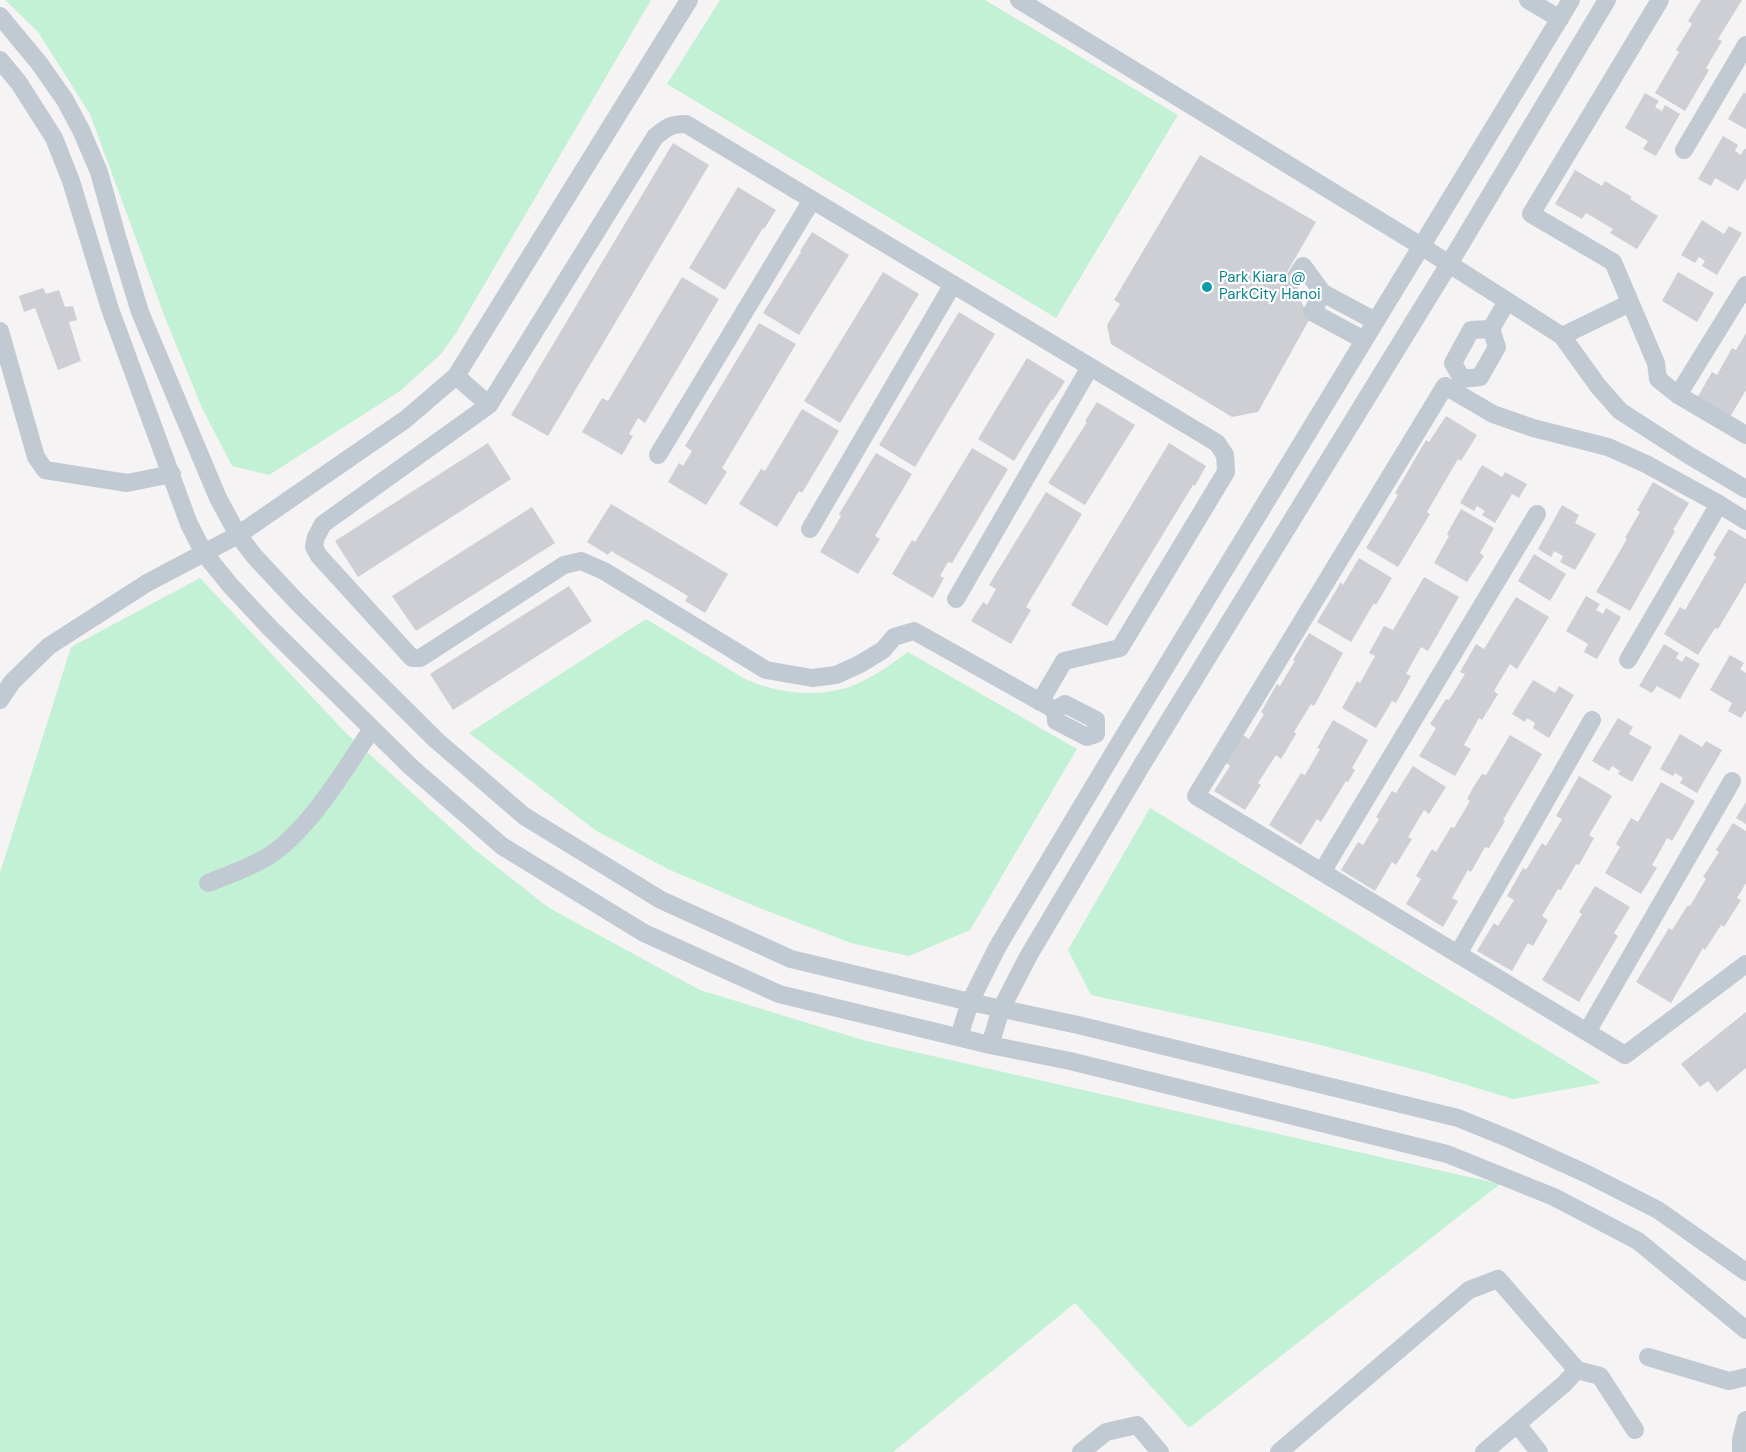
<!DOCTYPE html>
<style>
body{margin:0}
canvas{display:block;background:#f5f3f3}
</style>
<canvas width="1746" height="1452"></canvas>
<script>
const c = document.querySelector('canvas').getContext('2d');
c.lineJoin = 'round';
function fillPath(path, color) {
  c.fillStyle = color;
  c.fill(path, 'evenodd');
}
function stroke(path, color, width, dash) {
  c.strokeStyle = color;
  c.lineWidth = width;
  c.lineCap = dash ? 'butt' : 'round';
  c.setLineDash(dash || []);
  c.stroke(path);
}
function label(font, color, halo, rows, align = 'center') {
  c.font = font + ' "DM Sans",sans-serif';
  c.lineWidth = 4.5;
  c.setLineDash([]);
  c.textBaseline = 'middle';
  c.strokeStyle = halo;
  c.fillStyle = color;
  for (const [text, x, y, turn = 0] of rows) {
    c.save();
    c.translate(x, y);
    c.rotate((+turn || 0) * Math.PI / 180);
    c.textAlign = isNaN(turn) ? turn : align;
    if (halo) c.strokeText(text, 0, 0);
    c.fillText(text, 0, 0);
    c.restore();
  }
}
const green = new Path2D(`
 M5 0H651L456 333 441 354 400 391 269 475 232 466 202 408 166 320 90 114 38 32Z
 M720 0H985L1178 115 1056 318 667 84Z
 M200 578 346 733 474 849 549 908 700 990 866 1041 1500 1184 1189 1428 1075 1303 893 1452H0V873L71 647Z
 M646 619 745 679C776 693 815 698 849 687 871 679 890 665 908 652L1077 749 970 930 909 956 851 943 757 907 668 869 595 830 469 733Z
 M1150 808 1601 1083 1513 1099 1427 1073 1313 1043 1091 995 1068 950Z`);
const building = new Path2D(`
 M1701 0H1742L1718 39 1722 41 1706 68 1709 70 1685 111 1655 93 1679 52 1676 50 1692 24 1688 21Z
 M1744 92 1746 94V129L1728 119Z
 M1645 93 1659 101 1655 107 1662 111 1665 105 1680 114 1656 156 1643 149 1648 141 1625 128Z
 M1723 136 1738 145 1735 151 1741 155 1744 149H1746V178L1738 191 1715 178 1711 186 1698 179Z
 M673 143 709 165 548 436 511 415Z
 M1200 155 1316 222 1286 274 1310 318 1258 412 1232 417 1111 344 1107 325 1120 304 1114 300Z
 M1575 170 1602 186 1605 181 1632 197 1630 199 1658 216 1637 249 1610 233 1613 229 1586 213 1582 219 1555 204Z
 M738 187 776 210 764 229 763 228 725 290 689 268Z
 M1702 220 1724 234 1729 226 1742 233 1717 275 1702 266 1705 261 1699 257 1695 263 1681 255Z
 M812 232 849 255 799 335 763 313 801 252 800 251Z
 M883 272 919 294 840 423 804 401Z
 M1678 272 1714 293 1697 322 1662 301Z
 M682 277 719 299 645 423 638 418 629 434 633 436 622 455 582 432 602 398 608 401Z
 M43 288 46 294 59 290 65 307 73 306 77 320 69 322 81 361 58 370 35 308 24 312 19 296Z
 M959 312 995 334 915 467 879 445Z
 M759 323 796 344 722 468 727 472 706 505 668 482 679 463 683 466 692 451 685 446Z
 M1746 333V390L1730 417 1697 398 1712 372 1717 375 1732 348 1736 350Z
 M1027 358 1065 381 1053 400 1052 399 1014 461 978 439Z
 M1097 402 1135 425 1085 505 1048 483 1087 422 1085 421Z
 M802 409 839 431 802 493 799 491 777 527 739 504 761 469 765 471Z
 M1446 416 1477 435 1461 461 1458 459 1427 512 1430 514 1398 567 1366 548 1398 495 1395 493 1426 440 1429 442Z
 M488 443 511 479 358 577 335 541Z
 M1169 443 1206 466 1195 486 1193 485 1107 626 1071 605Z
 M972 448 1008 469 952 563 948 562 940 576 944 578 933 598 892 574 912 540 915 542Z
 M876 453 912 474 875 536 880 539 858 574 820 552 841 516 839 514Z
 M1482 465 1502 477 1505 472 1527 484 1519 498 1512 494 1495 523 1482 515 1485 511 1477 506 1474 511 1460 503Z
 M1653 482 1689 503 1673 530 1675 531 1630 611 1596 592 1627 539 1625 538 1640 512 1637 510Z
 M1046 492 1082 514 1026 607 1031 610 1011 644 971 621 983 602 987 605 996 589 989 585Z
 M611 504 728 574 705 613 685 601 688 596 673 587 611 551 608 555 587 542Z
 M1562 505 1579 515 1575 523 1596 534 1575 570 1560 562 1563 556 1554 551 1551 557 1538 549Z
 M532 507 555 543 416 631 392 596Z
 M1461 509 1494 528 1480 553 1484 556 1467 582 1434 563 1449 536 1447 534Z
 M1729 529 1746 539V582L1718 629 1715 628 1698 655 1664 634 1680 607 1685 610 1716 557 1713 555Z
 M1534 554 1566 574 1550 601 1518 581Z
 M1359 558 1392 578 1376 605 1374 603 1351 642 1317 622 1341 582 1343 585Z
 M1424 577 1459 597 1428 651 1421 647 1406 674 1411 676 1396 703 1392 701 1376 728 1342 708 1357 681 1360 683 1375 656 1369 653 1384 626 1393 630Z
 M569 586 592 621 453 710 430 674Z
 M1586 596 1600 604 1596 610 1603 614 1606 608 1621 617 1597 659 1584 652 1588 644 1566 631Z
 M1516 597 1549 617 1517 669 1510 664 1501 679 1494 691 1498 694 1482 720 1479 718 1464 745 1471 749 1455 776 1419 756 1436 728 1430 724 1446 699 1449 700 1465 674 1460 672 1476 644 1484 649Z
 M1309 633 1343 653 1314 706 1311 704 1294 732 1296 734 1281 759 1276 755 1258 783 1261 785 1245 810 1214 791 1230 766 1226 763 1243 735 1249 739 1264 714 1261 712 1277 684 1280 686 1287 674 1295 661 1293 660Z
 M1664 644 1679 653 1676 658 1682 662 1686 656 1700 664 1680 699 1657 686 1652 693 1639 686Z
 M1730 655 1744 663 1740 669 1746 673V710L1741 718 1728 711 1732 703 1710 690Z
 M1533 680 1555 693 1559 686 1574 695 1549 738 1533 728 1535 723 1527 718 1525 722 1512 714Z
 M1618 718 1633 727 1629 734 1652 747 1632 782 1618 774 1620 771 1612 766 1609 771 1592 761Z
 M1333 720 1368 740 1352 768 1355 770 1348 782 1346 781 1321 822 1317 819 1301 845 1269 825 1301 773 1305 775 1320 749 1317 748Z
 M1680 734 1702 747 1706 741 1722 750 1697 793 1680 783 1683 778 1675 773 1673 776 1660 769Z
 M1510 735 1542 754 1503 820 1505 821 1489 848 1485 847 1471 872 1468 870 1452 898 1458 901 1443 927 1406 904 1421 879 1416 876 1432 849 1436 852 1451 827 1454 828 1470 801 1467 799 1474 786 1482 774 1486 775Z
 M1413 766 1446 787 1429 814 1424 810 1408 837 1412 839 1396 865 1392 862 1375 891 1341 870 1358 842 1363 845 1379 819 1376 817 1392 791 1396 793Z
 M1579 776 1612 796 1589 835 1594 838 1579 865 1576 864 1561 890 1558 889 1542 916 1548 920 1533 946 1528 943 1512 971 1477 951 1494 923 1498 926 1514 900 1507 896 1523 868 1526 870 1542 843 1546 846 1562 819 1556 816Z
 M1661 782 1695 801 1672 841 1667 838 1660 851 1652 865 1657 868 1641 894 1605 873 1620 847 1616 844 1631 818 1638 822Z
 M1746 802V824L1736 818Z
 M1733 823 1746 831V883L1737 898 1741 900 1724 927 1721 925 1705 950 1703 948 1671 1003 1636 982 1669 928 1672 930 1688 905 1690 906 1706 879 1703 877 1719 852 1716 850Z
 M1595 886 1630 907 1614 933 1618 936 1579 1002 1542 980 1582 914 1579 912Z
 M1746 1012V1068L1717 1092 1708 1081 1700 1087 1681 1064Z`);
const minor = new Path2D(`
 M1019 0 1421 246 1562 336 1598 386 1620 411 1690 456 1746 489
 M1528 0 1560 19
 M1660 0 1531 214 1613 262 1656 363 1658 379 1678 395 1746 435
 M0 16 39 63 65 100 81 130 99 172 118 240 140 312 218 498 238 535 255 557 298 603 436 740 524 816 661 900 791 959 970 1002 1078 1025 1458 1118 1512 1140 1587 1174 1658 1210 1746 1272
 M0 60 19 83 54 138 71 181 110 309 189 524 204 553 230 585 270 628 411 767 502 846 644 933 779 994 990 1045 1070 1061 1447 1154 1554 1197 1638 1241 1746 1330
 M1684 150 1746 45
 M1293 281 1303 266 1323 293 1312 312 1364 340
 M1323 293 1375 321
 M0 331 36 457 45 470 127 483 172 474
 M1562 336 1630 303
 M456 376 489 405
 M1462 379 1480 377 1497 347 1491 329 1507 301
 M1462 379 1453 363 1471 330 1491 329
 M1678 395 1746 285
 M658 455 812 200
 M1746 521 1719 504 1646 464 1608 447 1533 428 1493 414 1445 386 1196 796 1625 1055 1746 964
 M810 529 953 284
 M956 599 1090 367
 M1628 660 1719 504
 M0 700 12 682 49 646 147 583 238 535 406 419 456 376 689 0
 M1040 702 1064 661 1120 648 1226 472 1225 455 1217 443 686 124C671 124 667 127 655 137L489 405 323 524 316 537 314 547 319 556 412 658H420L425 655 564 565 581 561 604 571 766 670 812 678 836 675 860 664 883 650 894 637 914 631 1055 710
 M1055 710 1065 704 1096 720V734
 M1055 710 1056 721 1087 737 1096 734
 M1322 872 1537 514
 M208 883C228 875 249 868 267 857 310 830 344 770 372 729
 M1458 954 1592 720
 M1587 1032 1732 781
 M959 1037 970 1002 998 946 1117 747 1571 0
 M990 1045 1001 1009 1029 955 1143 763 1449 264 1607 0
 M1648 1357 1729 1381 1746 1377
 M1577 1370 1600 1376 1635 1430
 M1517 1424 1539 1452
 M1081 1452 1106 1432 1137 1425 1160 1452
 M1279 1452 1469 1290 1498 1279 1577 1370 1564 1384 1484 1452
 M1741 1452V1440L1746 1420`);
const markers = [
 [1207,287,6,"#0f9aa8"]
];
const cultureNames = [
 ["Park Kiara @",1219,278],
 ["ParkCity Hanoi",1219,295]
];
fillPath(green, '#c3f1d5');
fillPath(building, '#cdcfd5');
stroke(minor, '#c1cad2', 18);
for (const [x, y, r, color] of markers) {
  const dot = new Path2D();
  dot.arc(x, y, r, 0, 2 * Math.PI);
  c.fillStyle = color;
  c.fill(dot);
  stroke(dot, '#fff', 2);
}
label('15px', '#0d838f', '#fff', cultureNames, 'left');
</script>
